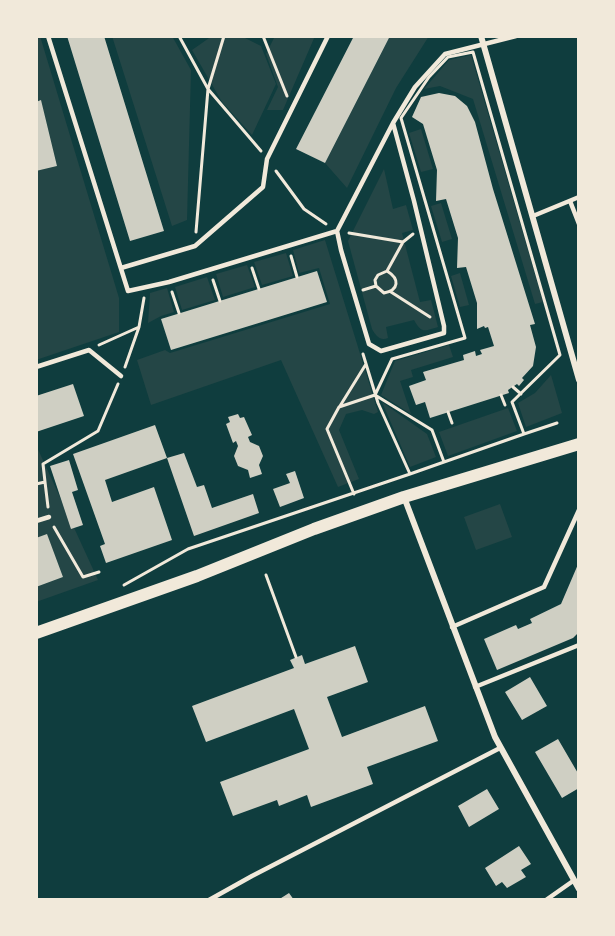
<!DOCTYPE html>
<style>
body{margin:0}
#map{position:relative;width:615px;height:936px;overflow:hidden;background:#0f3d3e;font-family:Commissioner,sans-serif}
canvas{display:block}
.frame{position:absolute;inset:0;border:38px solid #f1e9da;pointer-events:none}
</style>
<div id="map">
<canvas width="615" height="936"></canvas>
<div class="frame"></div>
</div>
<script>
const c = document.querySelector('canvas').getContext('2d');
c.lineJoin = 'round';
function fillPath(path, color) {
  c.fillStyle = color;
  c.fill(path, 'evenodd');
}
function stroke(path, color, width, dash) {
  c.strokeStyle = color;
  c.lineWidth = width;
  c.lineCap = dash ? 'butt' : 'round';
  c.setLineDash(dash || []);
  c.stroke(path);
}
const green = new Path2D(`
 M36 36H40L119 298V332L36 360V171L57 166 41 101H36Z
 M112 36H172L191 70 187 220 172 226Z
 M212 36H241L261 46 276 84 252 135 222 102 192 50Z
 M275 36H315L283 110H267L278 87 266 54Z
 M390 36H429L396 88 347 188 325 163Z
 M471 55 543 302 535 304 473 99 440 86 424 89 449 60Z
 M421 129 433 169 421 172 409 133Z
 M384 169 393 209 406 205 413 230 402 233 420 302 431 300 438 327C424 331 422 334 414 320L386 327 388 338C380 341 376 336 372 329L348 241Z
 M441 203 452 239 442 242 431 206Z
 M325 240 378 412 374 414 362 410 346 414 339 430 359 479 338 487 281 360 151 405 137 360 165 350 170 353 330 304 319 268 299 273 293 250Z
 M286 253 293 276 262 285 254 262Z
 M247 265 255 287 223 297 216 274Z
 M460 273 469 305 460 307 451 276Z
 M207 277 215 300 182 310 175 287Z
 M167 288 174 312 161 316 148 323 150 293Z
 M449 345 453 357 411 370 413 377 400 381 411 414 381 395 395 361Z
 M551 375 562 413 526 427 518 403 535 393Z
 M382 402 427 434 436 457 410 467Z
 M508 408 517 431 448 456 439 432Z
 M36 445 98 580 36 602V587L63 577 47 535 36 538Z
 M500 504 512 537 476 550 464 517Z`);
const building = new Path2D(`
 M67 36H104L164 231 130 241Z
 M354 36H390L325 163 296 149Z
 M439 93 455 96 467 106 475 122 493 189 535 324 530 325 536 347 533 366 522 378 524 380 519 386 517 384 508 390 509 393 430 418 425 402 416 405 409 386 426 380 423 372 464 360 463 355 475 351 476 356 482 354 480 350 494 346 488 327 485 328 484 326 477 329V303L466 267 457 268 458 238 446 199 436 201 437 170 423 124 412 117 421 97Z
 M41 100 57 166 36 171V102Z
 M317 271 327 302 171 350 161 319Z
 M73 384 84 416 36 432V396Z
 M238 414 240 418 244 417 252 435 248 437 250 442 259 446 263 456 259 465 262 474 250 478 248 470 238 466 234 456 238 446 236 441 233 443 226 424 230 422 228 417Z
 M155 425 167 458 105 480 112 502 154 487 172 540 106 563 100 546 105 544 73 454Z
 M184 453 197 487 204 485 212 508 253 494 259 513 194 536 167 458Z
 M69 460 78 490 72 492 83 525 71 529 50 466Z
 M295 471 304 498 280 507 273 489 290 483 286 474Z
 M47 534 63 577 36 587V538Z
 M579 562V632L573 638 497 670 484 639 516 625 518 629 532 623 530 619 561 604Z
 M355 646 368 682 327 697 342 737 425 706 438 741 367 767 373 784 311 807 307 795 279 806 277 800 233 816 220 782 309 749 294 709 206 742 192 706 294 668 290 660 302 655 305 664Z
 M530 677 547 706 522 720 505 692Z
 M558 739 579 775V788L562 798 535 752Z
 M487 789 499 809 469 827 458 806Z
 M519 846 531 864 521 870 526 877 507 888 502 882 496 886 485 868Z
 M289 893 294 900H278Z`);
const path = new Path2D(`
 M179 36 208 89 261 151
 M263 36 287 96
 M473 52 560 355 512 402 524 434 444 462 432 430 375 395 392 359 465 338 401 118 429 77 448 57Z
 M276 171 304 209 326 224
 M196 232 208 89 224 36
 M349 233 403 242
 M291 256 297 277
 M252 268 259 289
 M387 271C400 279 399 290 384 293L376 286 375 280 378 275 387 271 403 242 413 234
 M213 280 220 301
 M363 290 376 286
 M172 292 179 313
 M391 292 430 317
 M99 345 139 327
 M125 367 139 327 144 298
 M513 387 521 394
 M501 395 505 405
 M340 406 366 364
 M448 412 452 423
 M524 434 557 423
 M410 474 444 462
 M45 482 43 464 98 431 118 384
 M36 484 45 482 48 507
 M354 494 327 429 339 407 375 395
 M54 527 83 577 99 572
 M266 575 296 657
 M124 585 188 549 410 474 378 403 363 354`);
const service = new Path2D(`
 M48 36 128 291 169 282 337 231
 M393 123 337 231 341 250 369 344 381 351 444 333V326L414 201 393 123 415 87 445 54 516 36
 M570 201 579 224
 M533 216 579 197
 M121 268 195 246 263 187 267 159 328 36
 M36 367 89 350 121 376
 M36 521 49 517
 M452 627 544 587 579 510
 M475 687 579 645
 M209 900 252 876 500 748
 M546 900 573 881`);
const minor = new Path2D(`
 M481 36 579 380
 M404 497 495 737 579 889`);
const secondary = new Path2D(`
 M36 633 197 576 314 529 404 497 579 444`);
fillPath(green, '#244646');
fillPath(building, '#cfcfc3');
stroke(path, '#f1e9da', 3);
stroke(service, '#f1e9da', 4.5);
stroke(minor, '#f1e9da', 6);
stroke(secondary, '#f1e9da', 12);
</script>
